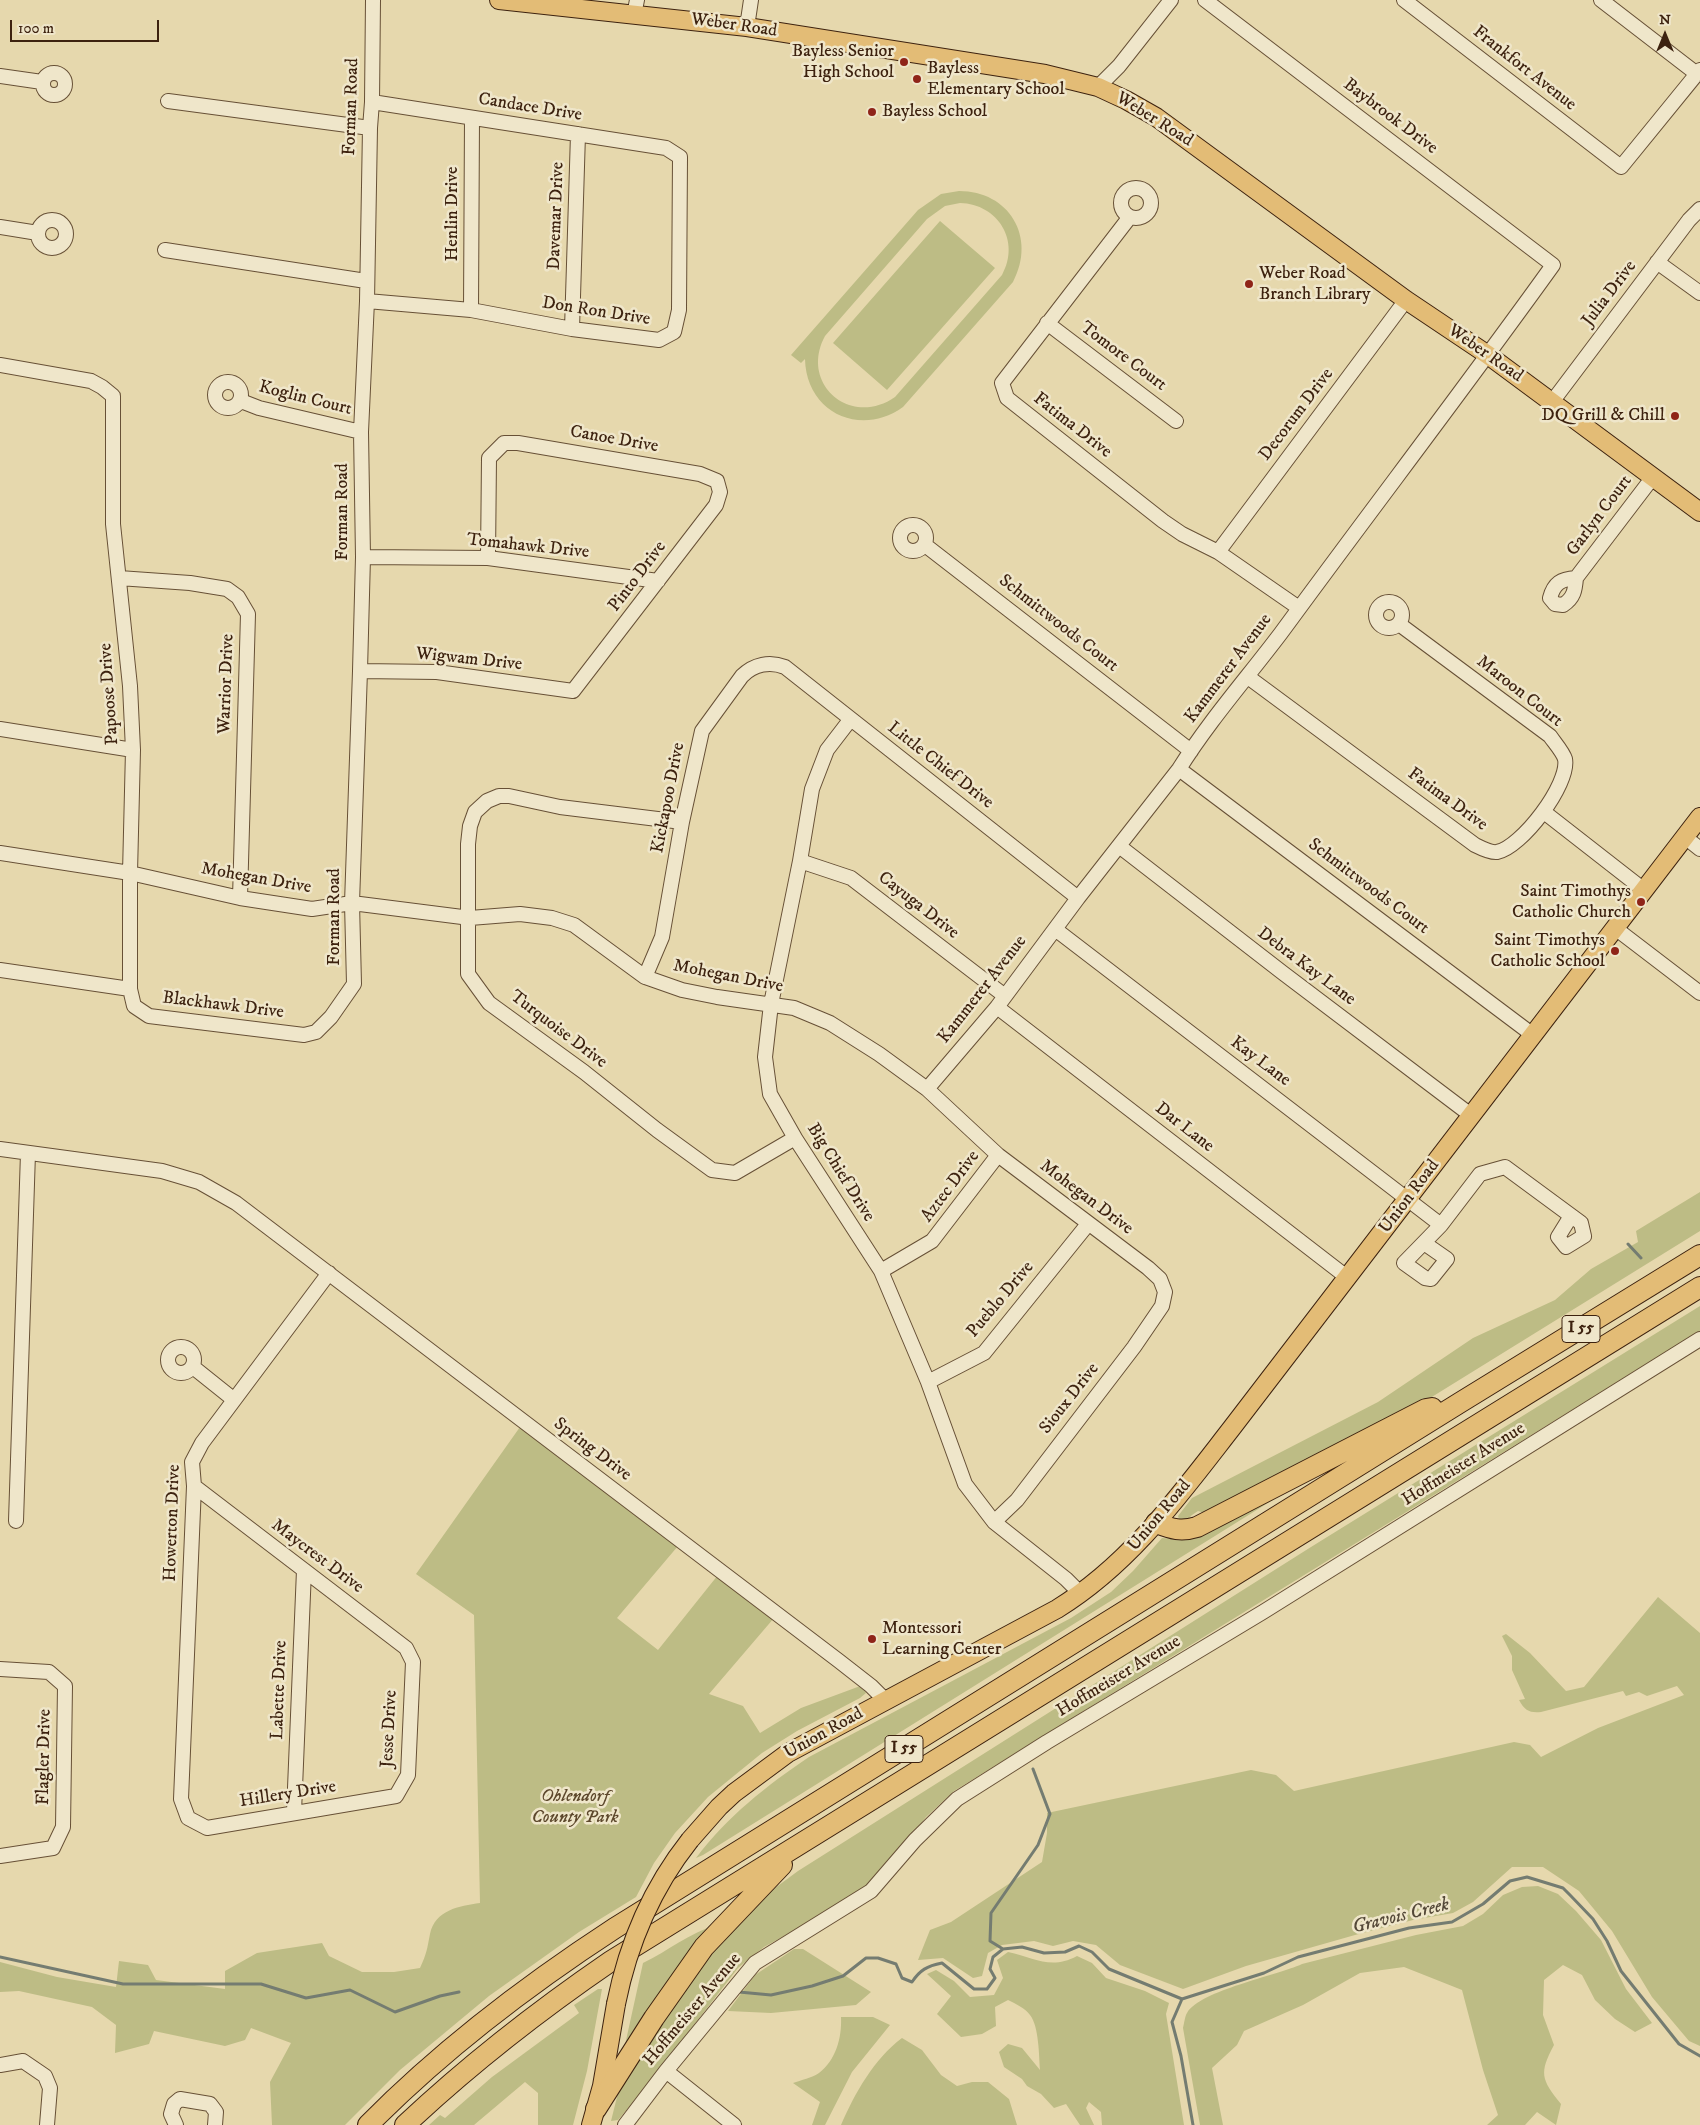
<!DOCTYPE html>
<style>
body{margin:0}
#map{position:relative;width:1700px;height:2125px;overflow:hidden;background:#e6d8ad;font-family:"IM FELL DW Pica",serif}
canvas{display:block}
.north{position:absolute;left:1640px;top:10px;width:50px;height:50px;-webkit-text-stroke:4px #efe6ca;paint-order:stroke;rotate:0deg;font-size:14px;font-weight:700;line-height:20px;text-align:center;color:#3d220f}
.north::after{content:'';display:block;margin:auto;width:18px;height:22px;background:#3d220f;clip-path:polygon(50% 0,100% 100%,50% 72%,0 100%)}
.scale{position:absolute;left:10px;top:20px;width:149px;height:22px;box-sizing:border-box;border:2px solid #3d220f;border-top:0;padding-left:6px;font-size:15px;line-height:18px;white-space:nowrap;color:#3d220f;-webkit-text-stroke:4px #efe6ca;paint-order:stroke}
</style>
<div id="map">
<canvas width="1700" height="2125"></canvas>
<div class="north">N</div>
<div class="scale">100 m</div>
</div>
<script>
const c = document.querySelector('canvas').getContext('2d');
c.lineJoin = 'round';
function fillPath(path, color) {
  c.fillStyle = color;
  c.fill(path, 'evenodd');
}
function stroke(path, color, width, dash) {
  c.strokeStyle = color;
  c.lineWidth = width;
  c.lineCap = dash ? 'butt' : 'round';
  c.setLineDash(dash || []);
  c.stroke(path);
}
function label(font, color, halo, rows, align = 'center') {
  c.font = font + ' "IM FELL DW Pica",serif';
  c.lineWidth = 5;
  c.setLineDash([]);
  c.textBaseline = 'middle';
  c.strokeStyle = halo;
  c.fillStyle = color;
  for (const [text, x, y, turn = 0] of rows) {
    c.save();
    c.translate(x, y);
    c.rotate((+turn || 0) * Math.PI / 180);
    c.textAlign = isNaN(turn) ? turn : align;
    if (halo) c.strokeText(text, 0, 0);
    c.fillText(text, 0, 0);
    c.restore();
  }
}
const green = new Path2D(`
 M959 191C1009 191 1037 237 1013 282L903 407C860 438 806 412 805 359L801 363 791 355 918 210 941 194ZM960 203C998 204 1021 241 1002 275L895 397C851 428 799 384 825 336L927 219 945 206Z
 M940 221 995 268 887 390 833 343Z
 M1700 1192V1231L1414 1408 1205 1513 1198 1511 1192 1515 1186 1521 1179 1519 1178 1516 1192 1498 1378 1402 1473 1338 1555 1300 1591 1269 1638 1242 1636 1231Z
 M1700 1306V1331L954 1791 926 1817 877 1880 833 1909 764 1947 738 1968 643 2091 618 2120 611 2121 618 2093 693 1971 760 1899 798 1871 1311 1547Z
 M520 1427 678 1546 617 1618 658 1650 718 1575 774 1618 709 1694 743 1706 760 1733 801 1708 863 1685 866 1693 860 1698 797 1731 762 1753 708 1797 675 1833 654 1863 636 1897 579 1932 489 1996 400 2070 345 2125H272L270 2082 291 2043 251 2028 245 2040 225 2046 154 2031 149 2044 115 2053 116 2025 92 2007 19 1991 0 1992V1962L57 1977 116 1987 119 1961 148 1965 156 1980 225 1989V1971L257 1953 322 1943 329 1956 362 1972H394L420 1968C427 1953 427 1949 430 1934 435 1910 459 1906 480 1903L474 1615 416 1574Z
 M1308 1478 703 1855 696 1858C728 1816 766 1786 809 1757L1071 1618 1111 1592 1133 1571 1162 1538 1178 1539Z
 M1658 1597 1700 1633V2046L1689 2041 1652 1997 1612 1931 1579 1891 1543 1867H1512L1473 1902 1453 1913 1413 1920 1355 1935 1246 1966 1183 1989 1120 1965 1096 1945 1073 1941 1053 1946 1034 1941 1002 1945 988 1953 982 1976 973 1978 943 1958 918 1960 930 1930 951 1922 1042 1862 1047 1833V1813L1251 1770 1276 1775 1294 1791 1514 1742 1530 1745 1541 1757 1598 1728 1684 1695 1677 1686 1647 1696 1639 1692 1626 1696 1623 1691 1541 1712C1530 1713 1525 1711 1519 1700L1525 1699 1512 1670V1656L1502 1636 1506 1634 1530 1653 1566 1691 1584 1687Z
 M1538 1886 1558 1894 1576 1911 1601 1940 1626 1989 1652 2023 1635 2032 1615 2019 1595 2000 1582 1975 1563 1965 1544 1980 1543 2015 1554 2045C1539 2073 1541 2079 1561 2104L1556 2125 1537 2112 1525 2125H1487L1498 2115 1483 2070 1462 1990 1404 1967 1360 1973 1303 2005 1244 2031 1237 2045 1212 2068 1223 2125H1200L1183 2028C1184 2024 1185 2016 1187 2013 1201 1990 1276 1976 1302 1964L1416 1935 1463 1926 1483 1914 1503 1895 1522 1887Z
 M716 1925 632 2041 625 2045 643 1963C668 1951 689 1933 716 1925Z
 M794 1949H803L871 1992 856 2005 771 2013 728 2011 755 1975Z
 M1008 1952C1035 1958 1051 1970 1077 1956L1092 1963 1106 1978 1145 1991 1169 2003 1166 2014 1184 2125H1102L1101 2112 1089 2102 1086 2108 1094 2125H1080L1066 2104 1054 2108 1041 2094 1027 2086 1022 2079 1004 2067 999 2052 1008 2044 1022 2048 1040 2070C1039 2056 1039 2026 1030 2015 1025 2008 1016 2004 1008 2000L995 2007 996 2026 982 2034 961 2037 937 2014 951 1996 927 1974 936 1970 954 1981 970 1997 994 1995 1003 1978 997 1960Z
 M598 1989H602L587 2071 573 2125H538V2093L525 2082 474 2125H429L440 2115 445 2118 492 2077 579 2013 574 2005Z
 M841 2017H873L890 2025 852 2072 825 2125H812L820 2102 793 2083C801 2080 812 2078 819 2073 836 2060 842 2038 841 2017Z
 M902 2038 922 2050 941 2075 957 2086 972 2082H988L1009 2099 1017 2125H841C855 2093 874 2059 902 2038Z`);
const stream = new Path2D(`
 M1628 1244 1641 1258
 M1003 1949 990 1941 991 1913 1038 1845 1050 1814 1033 1769
 M0 1957 123 1984H261L306 1998 350 1990 395 2012 440 1996 459 1992
 M739 1992 771 1995 812 1986 843 1976 866 1958H878L896 1964 902 1978 912 1982C920 1970 927 1966 942 1963L974 1989H987L995 1978 990 1969 993 1957 1003 1949 1022 1947 1044 1953 1065 1952 1079 1946 1092 1952 1109 1969 1182 1999
 M1193 2125 1181 2056 1172 2022 1182 1999 1264 1973 1298 1957 1409 1928 1452 1922 1483 1904 1510 1881 1527 1877 1563 1888 1570 1895 1593 1919 1607 1941 1621 1971 1679 2044 1700 2056`);
const minor = new Path2D(`
 M1404 0 1621 167 1700 70
 M1601 0 1697 74
 M634 15 637 0
 M747 27 751 0
 M43 84a11 11 0 1 1 22 0a11 11 0 1 1-22 0Z
 M0 76 42 82
 M1098 87 1119 66 1171 0
 M168 101 370 128
 M1121 203a15 15 0 1 1 30 0a15 15 0 1 1-30 0Z
 M1129 218 1002 383 1007 398 1163 521 1182 534 1218 552 1299 608
 M38 234a14 14 0 1 1 28 0a14 14 0 1 1-28 0Z
 M0 227 38 233
 M165 250 366 281
 M1657 262 1700 293
 M367 301 471 310 572 329 659 340 674 332 679 310 680 157 666 148 372 102
 M471 310 472 118
 M1047 323 1176 421
 M572 329 578 134
 M0 365 91 381 102 387 113 396V524L130 686 133 750 130 873V989
 M215 395a13 13 0 1 1 26 0a13 13 0 1 1-26 0Z
 M241 401 259 408 361 432
 M1552 402 1689 220 1700 209
 M900 538a13 13 0 1 1 26 0a13 13 0 1 1-26 0Z
 M925 545 1191 751
 M1218 552 1406 300
 M363 557 488 558 658 581
 M119 578 190 583 227 589 238 597 248 614 240 898
 M1576 578C1575 590 1574 598 1563 605L1555 604 1550 598C1554 583 1561 579 1576 578L1653 477
 M1376 615a13 13 0 1 1 26 0a13 13 0 1 1-26 0Z
 M360 671 437 672 573 691 716 505 720 492 717 481 700 474 518 443H504L489 458 488 558
 M1248 677 1475 845C1481 848 1491 853 1497 852 1521 848 1570 784 1565 759 1563 752 1554 742 1550 736L1399 624
 M850 720 827 750 812 789 800 861 771 1004 765 1057 770 1094 795 1138 881 1271 928 1382 965 1484 994 1522 1066 1579 1081 1594
 M0 729 133 750
 M1179 769 1533 1035
 M1544 812 1644 890
 M682 822 560 807 509 796H499L487 801 475 812 470 826 468 844V974L489 1003 584 1072 657 1130 712 1170 735 1173 795 1138
 M1685 837 1700 849
 M1119 846 1283 973 1472 1116
 M0 853 130 873 240 898 312 909 352 903 470 918 520 914 552 918 574 925 645 977 682 990 717 997 794 1008 830 1023 879 1054 927 1089 998 1155 1148 1268 1160 1279 1165 1292 1162 1306 1134 1347 1017 1500 994 1522
 M800 861 851 878 1005 996
 M1615 928 1700 993
 M1055 929 1441 1225
 M0 970 130 989 134 1006 149 1016 304 1035 316 1032 331 1017 354 984 352 903 360 671 363 557 361 432 367 301 370 128 372 102 373 0
 M645 977 662 937 682 822 702 731 742 676C754 664 770 661 785 667L1078 898
 M997 1007 1348 1278
 M927 1089 997 1007 1078 898 1179 769C1209 721 1247 678 1281 633 1371 510 1464 389 1553 265L1205 0
 M0 1149 162 1171 199 1182 236 1203 839 1661 871 1686 885 1700
 M1424 1243 1447 1259 1431 1279 1425 1278 1404 1263 1441 1225 1480 1174 1505 1167 1581 1223 1584 1236 1566 1247 1558 1237 1571 1216
 M881 1271 932 1241 998 1155
 M168 1360a13 13 0 1 1 26 0a13 13 0 1 1-26 0Z
 M193 1367 233 1399
 M928 1382 984 1353 1088 1224
 M194 1486 406 1648 413 1662 408 1775 396 1796 207 1828 188 1818 181 1799 194 1486 192 1462 202 1443 329 1273
 M16 1521 28 1153
 M0 1669 49 1672 65 1686 63 1827 53 1848 0 1856
 M294 1812 304 1570
 M0 2065 23 2061 45 2076 50 2088 47 2125
 M666 2071 734 2125
 M176 2125 171 2114 174 2104 180 2099 210 2104 216 2112 215 2125
 M625 2125 666 2071 755 1963 871 1891 915 1840 957 1799 1047 1742 1263 1612 1700 1339`);
const major = new Path2D(`
 M499 0 747 27 1045 74 1098 87 1126 100 1156 117 1406 300 1488 355 1700 512
 M690 1840 719 1807 734 1793 788 1753 1057 1609C1130 1564 1179 1496 1231 1429L1700 817
 M591 2125 602 2086 616 2004`);
const highway = new Path2D(`
 M1156 1523C1172 1529 1181 1532 1197 1527L1426 1409 1432 1408
 M596 2109 654 2018 704 1947 782 1865
 M368 2125C443 2049 526 1986 615 1928L1461 1402 1700 1255
 M405 2125C470 2064 538 2011 611 1961L1700 1287`);
const majorBridge = new Path2D(`
 M616 2004C628 1944 652 1888 690 1840`);
const markers = [
 [904,62,5,"#8f2418"],
 [917,79,5,"#8f2418"],
 [872,112,5,"#8f2418"],
 [1249,284,5,"#8f2418"],
 [1675,416,5,"#8f2418"],
 [1641,902,5,"#8f2418"],
 [1615,951,5,"#8f2418"],
 [872,1639,5,"#8f2418"]
];
const shields = [
 [1581,1329,38],
 [904,1749,38]
];
const shieldNames = [
 ["I 55",1581,1329],
 ["I 55",904,1749]
];
const streetNames = [
 ["Weber Road",734,26,8],
 ["Frankfort Avenue",1524,69,38],
 ["Forman Road",352,107,-88],
 ["Candace Drive",530,108,9],
 ["Baybrook Drive",1390,117,37],
 ["Weber Road",1154,120,32],
 ["Henlin Drive",453,214,-90],
 ["Davemar Drive",557,216,-88],
 ["Julia Drive",1610,294,-53],
 ["Don Ron Drive",596,312,9],
 ["Weber Road",1485,354,35],
 ["Tomore Court",1123,357,37],
 ["Koglin Court",305,399,14],
 ["Decorum Drive",1297,415,-53],
 ["Fatima Drive",1072,426,38],
 ["Canoe Drive",614,440,10],
 ["Forman Road",343,512,-90],
 ["Garlyn Court",1600,516,-53],
 ["Tomahawk Drive",528,547,6],
 ["Pinto Drive",638,577,-53],
 ["Schmittwoods Court",1058,624,38],
 ["Wigwam Drive",469,660,6],
 ["Kammerer Avenue",1229,669,-53],
 ["Warrior Drive",227,684,-88],
 ["Maroon Court",1519,692,38],
 ["Papoose Drive",110,694,-94],
 ["Little Chief Drive",940,766,38],
 ["Kickapoo Drive",669,798,-79],
 ["Fatima Drive",1447,800,36],
 ["Mohegan Drive",256,879,10],
 ["Schmittwoods Court",1368,887,37],
 ["Cayuga Drive",918,906,38],
 ["Forman Road",335,917,-90],
 ["Debra Kay Lane",1306,967,37],
 ["Mohegan Drive",728,977,11],
 ["Kammerer Avenue",983,990,-52],
 ["Blackhawk Drive",223,1006,7],
 ["Turquoise Drive",558,1030,37],
 ["Kay Lane",1260,1062,37],
 ["Dar Lane",1184,1128,38],
 ["Big Chief Drive",840,1173,58],
 ["Aztec Drive",951,1187,-53],
 ["Union Road",1410,1197,-53],
 ["Mohegan Drive",1086,1198,37],
 ["Pueblo Drive",1001,1300,-50],
 ["Sioux Drive",1070,1399,-52],
 ["Spring Drive",592,1450,37],
 ["Hoffmeister Avenue",1464,1465,-32],
 ["Union Road",1160,1516,-50],
 ["Howerton Drive",173,1523,-88],
 ["Maycrest Drive",317,1557,37],
 ["Hoffmeister Avenue",1119,1677,-31],
 ["Labette Drive",280,1690,-88],
 ["Jesse Drive",390,1729,-87],
 ["Union Road",824,1734,-29],
 ["Flagler Drive",45,1757,-89],
 ["Hillery Drive",288,1795,-9],
 ["Hoffmeister Avenue",693,2010,-50]
];
const poiNames = [
 ["Bayless Senior",894,52],
 ["High School",894,73],
 ["Bayless",927,69,"left"],
 ["Elementary School",927,90,"left"],
 ["Bayless School",882,112,"left"],
 ["Weber Road",1259,274,"left"],
 ["Branch Library",1259,295,"left"],
 ["DQ Grill & Chill",1665,416],
 ["Saint Timothys",1631,892],
 ["Catholic Church",1631,913],
 ["Saint Timothys",1605,941],
 ["Catholic School",1605,962],
 ["Montessori",882,1629,"left"],
 ["Learning Center",882,1650,"left"]
];
const parkNames = [
 ["Ohlendorf",575,1797],
 ["County Park",575,1818]
];
const waterNames = [
 ["Gravois Creek",1401,1917,-14]
];
fillPath(green, '#bdbc85');
stroke(stream, '#747c71', 3);
stroke(minor, '#675036', 16);
stroke(major, '#3d220f', 20);
stroke(highway, '#3d220f', 22);
stroke(minor, '#efe6ca', 14);
stroke(major, '#e3bc76', 18);
stroke(highway, '#e3bc76', 20);
stroke(majorBridge, '#3d220f', 20, []);
stroke(majorBridge, '#e3bc76', 18);
for (const [x, y, r, color] of markers) {
  const dot = new Path2D();
  dot.arc(x, y, r, 0, 2 * Math.PI);
  c.fillStyle = color;
  c.fill(dot);
  stroke(dot, '#efe6ca', 2);
}
for (const [x, y, w] of shields) {
  const box = new Path2D();
  box.roundRect(x - w / 2, y - 13.5, w, 27, 4);
  c.fillStyle = '#efe6ca';
  c.fill(box);
  stroke(box, '#3d220f', 1);
}
label('bold 16px', '#3d220f', null, shieldNames);
label('18px', '#3d220f', '#efe6ca', streetNames);
label('18px', '#3d220f', '#efe6ca', poiNames, 'right');
label('italic 18px', '#5d482c', '#efe6ca', parkNames);
label('italic 19px', '#544838', '#efe6ca', waterNames);
</script>
